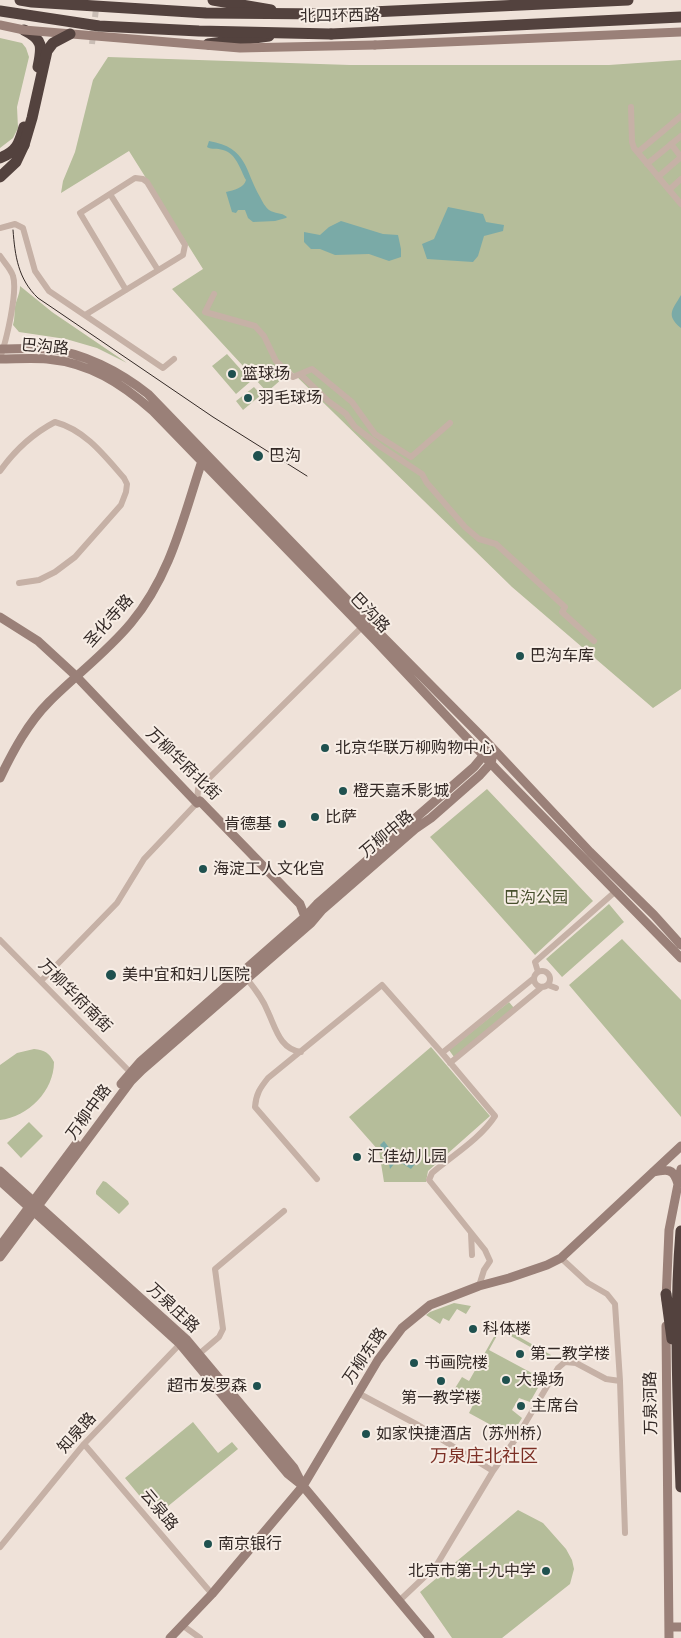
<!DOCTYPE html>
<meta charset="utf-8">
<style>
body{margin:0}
canvas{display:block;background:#efe2d9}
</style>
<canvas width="681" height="1638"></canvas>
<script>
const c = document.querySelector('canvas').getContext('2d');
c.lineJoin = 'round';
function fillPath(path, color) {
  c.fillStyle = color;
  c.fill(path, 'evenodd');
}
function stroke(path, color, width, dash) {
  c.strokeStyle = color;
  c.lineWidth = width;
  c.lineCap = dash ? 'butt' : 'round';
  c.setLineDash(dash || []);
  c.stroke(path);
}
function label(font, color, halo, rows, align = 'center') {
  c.font = font + ' Raleway,"Noto Sans SC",sans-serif';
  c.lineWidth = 4;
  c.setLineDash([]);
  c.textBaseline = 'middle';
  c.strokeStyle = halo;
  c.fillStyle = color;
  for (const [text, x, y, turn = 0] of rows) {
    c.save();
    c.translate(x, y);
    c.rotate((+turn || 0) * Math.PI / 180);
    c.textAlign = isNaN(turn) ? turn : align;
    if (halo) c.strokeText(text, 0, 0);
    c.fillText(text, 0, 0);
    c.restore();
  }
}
const green = new Path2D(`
 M0 38 22 43 26 48 29 57 17 107 18 128 13 138 0 148Z
 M108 57 350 65H609L681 60V689L653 708 512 587 291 371 267 392 172 289 203 269 129 151 61 193 63 181 75 152 93 80Z
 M20 286 52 312 127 363 97 348 66 339 19 332 13 325C15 319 14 313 15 307 16 300 20 294 20 286Z
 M227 354 251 381 236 394 212 366Z
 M254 387 261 395 243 410 236 401Z
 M487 789 593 901 535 955 430 837Z
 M609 904 624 922 562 977 546 959Z
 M622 939 681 1000V1117L569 985Z
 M509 1002 514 1008 454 1057 449 1050Z
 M431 1047 490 1116 428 1171 426 1182H384L379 1151 349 1117Z
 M34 1049C45 1050 49 1053 54 1062 54 1091 28 1117 0 1120V1065L17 1053Z
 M29 1122 43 1136 21 1158 7 1143Z
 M103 1181 106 1182 128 1201 129 1204 119 1214 96 1194V1191Z
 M454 1303 471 1306 466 1314 457 1309 449 1321 443 1318 440 1324 426 1315 430 1312Z
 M500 1326 551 1355 550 1358 500 1330 489 1350 543 1379 530 1402 519 1398 512 1410 522 1418 511 1436 469 1413 473 1405 452 1393 462 1377 469 1381Z
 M193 1422 218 1453 232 1442 238 1449 156 1516 125 1478Z
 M518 1510 543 1523 566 1549 572 1560 574 1569 570 1584 502 1638H452L420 1592Z`);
const water = new Path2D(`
 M209 141C248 148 244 169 260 197 262 201 265 207 269 210 275 214 281 212 287 217L286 218 275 221 253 222 248 218 245 210H238L236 213 232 212 226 192C234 190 244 188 246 180 240 169 236 153 223 150 217 148 212 150 207 147Z
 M448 207 483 214 486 222 504 225 503 231 484 236 478 256 473 262 427 259 422 244 434 239Z
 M341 221 383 234 398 235 401 249V257L389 261 369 254 335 255 320 249H311L304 242V232L320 235 329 227Z
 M681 295V328C665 315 673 309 681 295Z
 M384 1141C393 1152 394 1160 410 1159L415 1164 411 1169 403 1164H394L390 1169 387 1154 380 1145Z`);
const streetTunnel = new Path2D(`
 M92 44 97 0`);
const street = new Path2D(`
 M631 107 632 142 634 148 681 204
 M671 144 681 157
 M638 152 681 116
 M647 164 681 136
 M658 177 681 157
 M669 190 681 179
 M110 194 158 270
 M0 228 15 224 23 228 35 271 49 291 163 368 174 359
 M0 256C4 262 11 269 13 276 18 292 6 342 0 358
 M214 294 205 312 255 326 264 336 276 361 293 377 312 369 352 402 375 434 411 457 450 423
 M85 315 183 255 185 245 147 182 143 179 135 178 80 213 126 290
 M301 375 328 401 346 414 355 427 381 447 422 474 427 483 465 527 479 539 496 544 565 607 562 612 594 641
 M0 471C15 450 32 434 55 422 85 430 104 455 124 478L127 484 126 492 121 505 75 557 55 572 39 580 19 583
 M0 940 130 1072
 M534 979a8 8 0 1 1 16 0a8 8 0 1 1-16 0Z
 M538 972 535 962 616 891
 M247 979C255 989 263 999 268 1012 276 1029 280 1049 301 1052
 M41 981 117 903 144 859 197 803 198 789 362 627
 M548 985 556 988
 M442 1053 534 978
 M450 1063 542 987
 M317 1179 255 1107C256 1094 260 1088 268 1078L382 985 442 1053 495 1116C480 1139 453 1155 432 1173L429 1180 485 1250 490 1261 484 1270 479 1286
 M471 1233 472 1255
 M561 1258 588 1283 607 1294 615 1304 620 1381 625 1533
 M199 1354 219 1337 223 1329 215 1269 284 1211
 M358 1393 418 1425 493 1471
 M84 1444 212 1594
 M0 1547 84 1444 180 1344
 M399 1601 436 1566 493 1471 517 1437 558 1368 565 1362 576 1363 606 1379 620 1381
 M182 1625 200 1638`);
const secondary = new Path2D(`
 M375 45 681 32
 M0 349C15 349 31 348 46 349 83 352 120 372 148 394L382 636 486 741 590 852 654 915 681 945
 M0 359C15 359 31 358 47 359 90 363 121 383 153 411L376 641 498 771 681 958
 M0 617 38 641 76 676 197 803 200 801 300 904 305 917 308 920
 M0 778C13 751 28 723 49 702 76 675 107 652 131 623 171 575 183 518 202 461
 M121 1084 140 1062 305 917 317 904 474 767 484 755 488 754
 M0 1171 186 1339 294 1468 301 1482
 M653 1172C667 1169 674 1168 678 1184
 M0 1181 180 1344 288 1474 303 1486 430 1638
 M0 1246 76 1144
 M0 1257 131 1081 142 1070 311 923 322 910 415 829 431 818 480 775 491 763 492 759
 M666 1300 669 1230 681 1169
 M666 1326 669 1638
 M670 1627H681
 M170 1638 212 1594 303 1486 378 1360 402 1328 430 1305 479 1286 509 1278 547 1265 561 1258 681 1146`);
const highway = new Path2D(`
 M213 0 271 10
 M329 14 628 0
 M24 30C44 40 42 47 38 67
 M331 34 681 17
 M208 44 269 36
 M0 158C17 151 19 144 24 127
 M0 177 16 162 24 145
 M681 1231C674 1316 678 1402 681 1487
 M666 1294 672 1339`);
const tram = new Path2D(`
 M13 230C15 256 18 279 38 298L213 417 307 476`);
const secondaryBridge = new Path2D(`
 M0 25 24 30 240 48 375 45`);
const highwayBridge = new Path2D(`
 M20 0 32 2 206 13 329 14
 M0 11 99 26 199 31 331 34
 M24 145 32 118 47 51 53 43 70 34`);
const markers = [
 [232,374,5,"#1f514f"],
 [248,398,5,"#1f514f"],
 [258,456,6,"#1f514f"],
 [520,656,5,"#1f514f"],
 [325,748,5,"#1f514f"],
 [343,791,5,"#1f514f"],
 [315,817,5,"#1f514f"],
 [282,824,5,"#1f514f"],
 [203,869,5,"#1f514f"],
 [111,975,6,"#1f514f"],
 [357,1157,5,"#1f514f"],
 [473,1329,5,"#1f514f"],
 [520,1354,5,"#1f514f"],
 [414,1363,5,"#1f514f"],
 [506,1380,5,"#1f514f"],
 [441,1381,5,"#1f514f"],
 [257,1386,5,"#1f514f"],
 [521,1406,5,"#1f514f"],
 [366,1434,5,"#1f514f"],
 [208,1544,5,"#1f514f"],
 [546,1571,5,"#1f514f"]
];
const streetNames = [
 ["北四环西路",340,16,-1],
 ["巴沟路",45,347,5],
 ["巴沟路",370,613,46],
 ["圣化寺路",109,621,-48],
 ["万柳华府北街",183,764,44],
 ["万柳中路",387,834,-40],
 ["万柳华府南街",75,996,45],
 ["万柳中路",89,1112,-54],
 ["万泉庄路",173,1308,43],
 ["万柳东路",365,1356,-56],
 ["万泉河路",651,1403,-91],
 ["知泉路",77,1433,-48],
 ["云泉路",159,1510,50]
];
const poiNames = [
 ["篮球场",242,374],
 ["羽毛球场",258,398],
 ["巴沟",269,456],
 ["巴沟车库",530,656],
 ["北京华联万柳购物中心",335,748],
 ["橙天嘉禾影城",353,791],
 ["比萨",325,817],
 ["肯德基",272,824,"right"],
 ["海淀工人文化宫",213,869],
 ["美中宜和妇儿医院",122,975],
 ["汇佳幼儿园",367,1157],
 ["科体楼",483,1329],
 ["第二教学楼",530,1354],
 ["书画院楼",424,1363],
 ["大操场",516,1380],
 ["超市发罗森",247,1386,"right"],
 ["第一教学楼",441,1398,"center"],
 ["主席台",531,1406],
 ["如家快捷酒店（苏州桥）",376,1434],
 ["南京银行",218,1544],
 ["北京市第十九中学",536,1571,"right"]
];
const parkNames = [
 ["巴沟公园",536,898]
];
const neighbourhoodNames = [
 ["万泉庄北社区",484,1457]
];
fillPath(green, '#b5bd9a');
fillPath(water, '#7aaaa7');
stroke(streetTunnel, '#c9bdb5', 6, [6, 3]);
stroke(street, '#c6b1a6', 6);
stroke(secondary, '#9a8078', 9);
stroke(highway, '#53423e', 11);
stroke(tram, '#332926', 1);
stroke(secondaryBridge, '#9a8078', 9);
stroke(highwayBridge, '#53423e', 11);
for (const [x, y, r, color] of markers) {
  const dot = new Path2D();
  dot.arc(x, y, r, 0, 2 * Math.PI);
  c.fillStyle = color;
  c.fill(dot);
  stroke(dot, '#f7ede5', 2);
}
label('16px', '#332926', '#f7ede5', streetNames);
label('16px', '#332926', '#f7ede5', poiNames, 'left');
label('16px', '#464f2c', '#f7ede5', parkNames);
label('18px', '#7c2f25', '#f7ede5', neighbourhoodNames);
</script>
